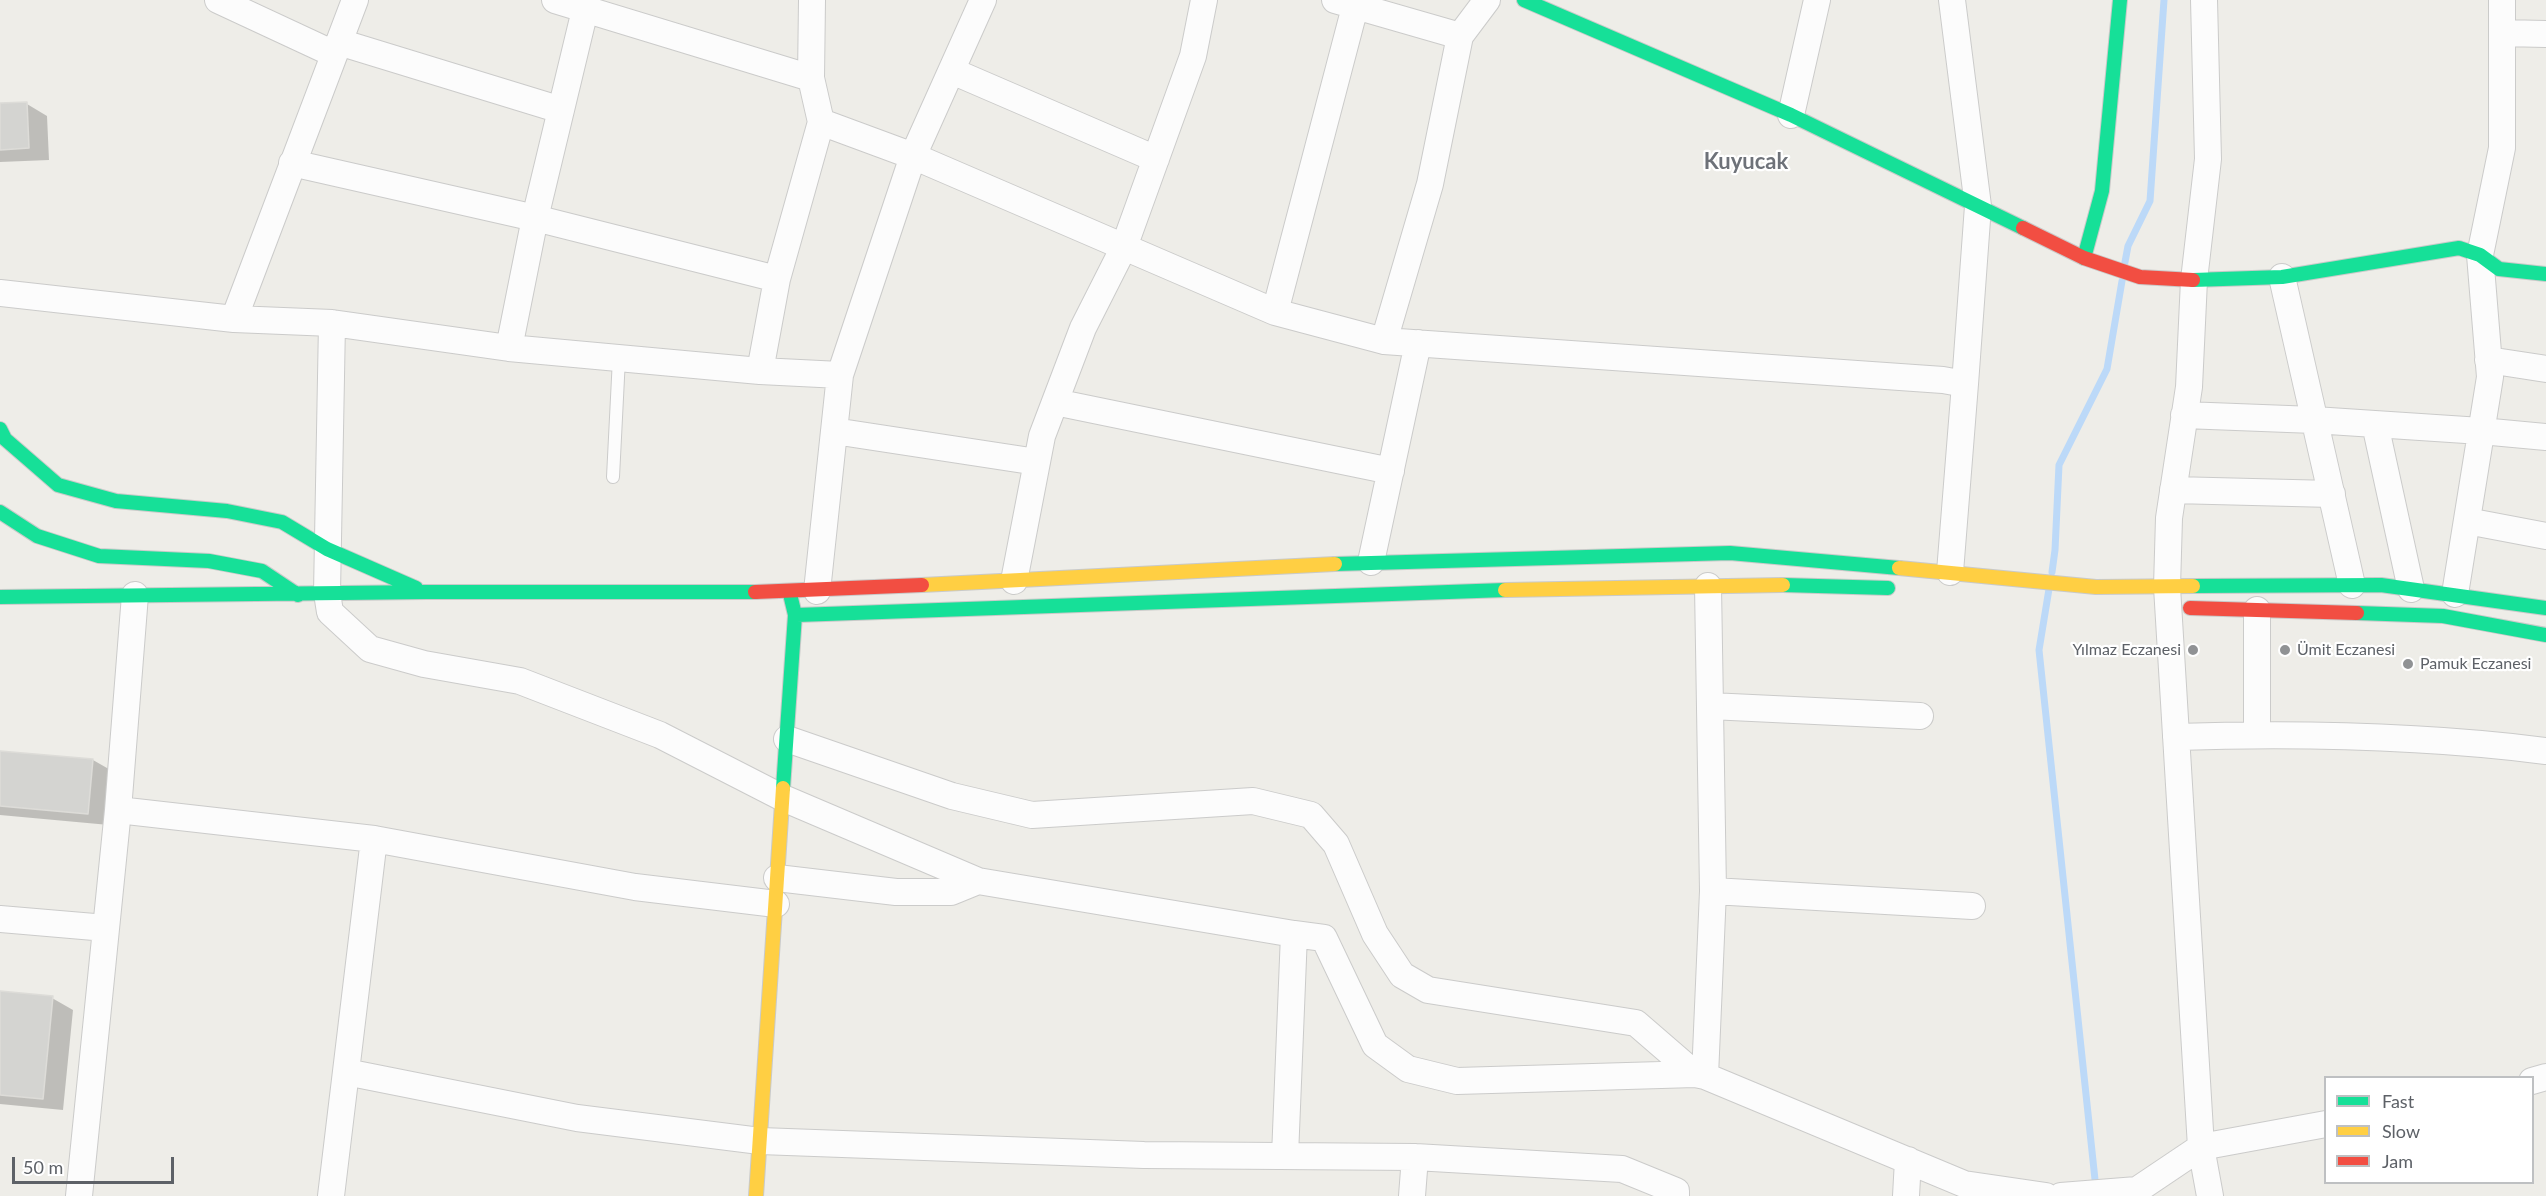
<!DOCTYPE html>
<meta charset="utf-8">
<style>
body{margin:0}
#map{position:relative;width:2546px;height:1196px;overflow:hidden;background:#eeede8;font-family:Lato,sans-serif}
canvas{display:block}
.legend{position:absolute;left:2324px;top:1076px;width:210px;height:108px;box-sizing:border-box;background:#fff;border:2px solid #bec0c2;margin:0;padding:8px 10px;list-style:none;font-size:18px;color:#5d6167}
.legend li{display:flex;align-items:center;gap:12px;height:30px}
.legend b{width:30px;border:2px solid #bec0c2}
.scale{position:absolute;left:12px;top:1157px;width:162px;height:27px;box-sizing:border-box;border:3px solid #5d6167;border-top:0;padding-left:8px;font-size:18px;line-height:21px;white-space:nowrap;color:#5d6167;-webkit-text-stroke:4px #fff;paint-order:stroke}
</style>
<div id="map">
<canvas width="2546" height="1196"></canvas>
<ul class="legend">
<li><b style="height:8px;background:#16e098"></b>Fast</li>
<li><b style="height:8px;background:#ffcf43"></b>Slow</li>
<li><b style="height:8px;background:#f24e42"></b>Jam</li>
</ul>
<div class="scale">50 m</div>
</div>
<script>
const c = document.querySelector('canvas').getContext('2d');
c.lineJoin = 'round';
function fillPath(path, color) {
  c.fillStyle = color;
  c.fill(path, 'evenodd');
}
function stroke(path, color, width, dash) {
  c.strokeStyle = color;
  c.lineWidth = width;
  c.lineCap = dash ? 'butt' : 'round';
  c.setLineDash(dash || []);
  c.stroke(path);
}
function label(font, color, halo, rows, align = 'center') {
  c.font = font + ' Lato,sans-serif';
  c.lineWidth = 4.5;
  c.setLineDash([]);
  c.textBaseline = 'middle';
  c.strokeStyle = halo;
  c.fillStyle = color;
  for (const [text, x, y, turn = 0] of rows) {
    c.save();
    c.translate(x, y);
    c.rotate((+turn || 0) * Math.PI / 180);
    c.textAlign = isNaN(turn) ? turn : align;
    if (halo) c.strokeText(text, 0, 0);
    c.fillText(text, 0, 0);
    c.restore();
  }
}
const shadow = new Path2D(`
 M27 104 47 116 49 160 0 162V105Z
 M0 752 93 760 114 772 109 825 0 815Z
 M0 993 52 998 73 1010 63 1110 0 1104Z`);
const stream = new Path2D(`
 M2125 262 2128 246 2150 201 2164 0
 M2052 572 2055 550 2059 465 2107 369 2122 281
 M2049 589 2039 650 2096 1189`);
const building = new Path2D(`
 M27 102 29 148 0 150V103Z
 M0 751 93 759 88 814 0 806Z
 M0 991 53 996 43 1099 0 1095Z`);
const lane = new Path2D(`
 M613 477 619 358`);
const street = new Path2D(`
 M218 0 334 54
 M555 0 811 78 821 122 913 156 1275 312 1384 341 1943 380 1965 384 1978 206 1952 0
 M1335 0 1460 36
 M2204 0 2208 159 2194 280 2189 387 2169 518 2167 587 2201 1147 2210 1196
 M2502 33 2546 34
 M339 42 561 110
 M952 71 1156 159
 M811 78 812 0
 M1791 115 1817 0
 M292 163 535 218 777 279
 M2282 277 2352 585
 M0 293 234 319 332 323 509 348 760 371 840 375
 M1275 312 1355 7
 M234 319 355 0
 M332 323 327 593 330 612 370 649 424 664 520 681 660 735 783 798 978 881 1294 934 1285 1156
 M1384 341 1430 184 1460 36 1487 0
 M509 348 535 218 585 10
 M2488 360 2546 369
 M760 371 777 279 821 122
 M1055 402 1391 471
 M2184 415 2314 420 2481 431 2546 437
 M2375 424 2411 589
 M834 431 1037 462
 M2173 490 2332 494
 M2467 521 2546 536
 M1371 562 1418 343
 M1950 572 1965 384
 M1014 581 1042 436 1083 328 1124 247 1193 56 1204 0
 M817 591 840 375 913 156 983 0
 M2455 594 2490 377 2480 255 2502 148V0
 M1710 706 1920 716
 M2257 735V610
 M2176 737C2297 733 2426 736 2546 751
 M787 739 952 796 1032 815 1253 801 1311 815 1336 844 1375 934 1402 975 1428 990 1636 1023 1695 1074 1705 1076 1964 1184 2046 1196
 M118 810 374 839 635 887 776 904
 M777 878 896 892H951L978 881
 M1713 891 1972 906
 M0 919 106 928
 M1294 934 1324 938 1375 1045 1408 1069 1457 1081 1695 1074
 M346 1072 577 1118 760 1141 1144 1155 1415 1157 1622 1169 1676 1191V1196
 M1705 1076 1713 891 1708 586
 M2532 1081 2546 1077
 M79 1196 118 810 135 595
 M331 1196 374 839
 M1412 1196 1415 1157
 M1906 1196 1908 1160
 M2061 1196 2137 1190 2201 1147 2326 1124`);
const fast = new Path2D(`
 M1524 0 1791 115 2023 228
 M2084 258 2102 191 2120 0
 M2193 280 2282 277 2459 248 2480 255 2499 269 2546 274
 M0 429 5 439 58 485 116 501 227 511 282 522 327 549 416 588
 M0 512 37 536 99 556 209 561 262 571 298 595
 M1335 564 1730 553 1899 568
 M1783 585 1888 588
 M2193 586 2381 585 2546 608
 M0 597 426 592H755
 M2357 613 2443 616 2546 635
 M797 615 1505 590
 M783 788 795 615 790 594`);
const slow = new Path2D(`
 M1899 568 2096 587 2193 586
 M922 585 1335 564
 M1505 590 1783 585
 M756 1196 783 788`);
const jam = new Path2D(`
 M2023 228 2084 258 2140 277 2193 280
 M755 592 922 585
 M2190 608 2357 613`);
const markers = [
 [2193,650,6,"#909294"],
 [2285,650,6,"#909294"],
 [2408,664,6,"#909294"]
];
const poiNames = [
 ["Yılmaz Eczanesi",2181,650,"right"],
 ["Ümit Eczanesi",2297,650],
 ["Pamuk Eczanesi",2420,664]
];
const districtNames = [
 ["Kuyucak",1746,162]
];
fillPath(shadow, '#0003');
stroke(stream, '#bcd9f8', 7);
fillPath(building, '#d4d4d1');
stroke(building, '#dddcd8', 1.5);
stroke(lane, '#cbcbca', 14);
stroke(street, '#cbcbca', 28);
stroke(fast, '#c9cac9', 16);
stroke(slow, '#c9cac9', 16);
stroke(jam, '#c9cac9', 16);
stroke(lane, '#fcfcfc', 12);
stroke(street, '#fcfcfc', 26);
stroke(fast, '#16e098', 14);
stroke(slow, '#ffcf43', 14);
stroke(jam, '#f24e42', 14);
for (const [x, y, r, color] of markers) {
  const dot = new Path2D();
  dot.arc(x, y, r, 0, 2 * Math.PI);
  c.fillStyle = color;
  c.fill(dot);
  stroke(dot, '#fff', 2);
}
label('16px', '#5d6167', '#fff', poiNames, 'left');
label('bold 22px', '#6e7279', '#fff', districtNames);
</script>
